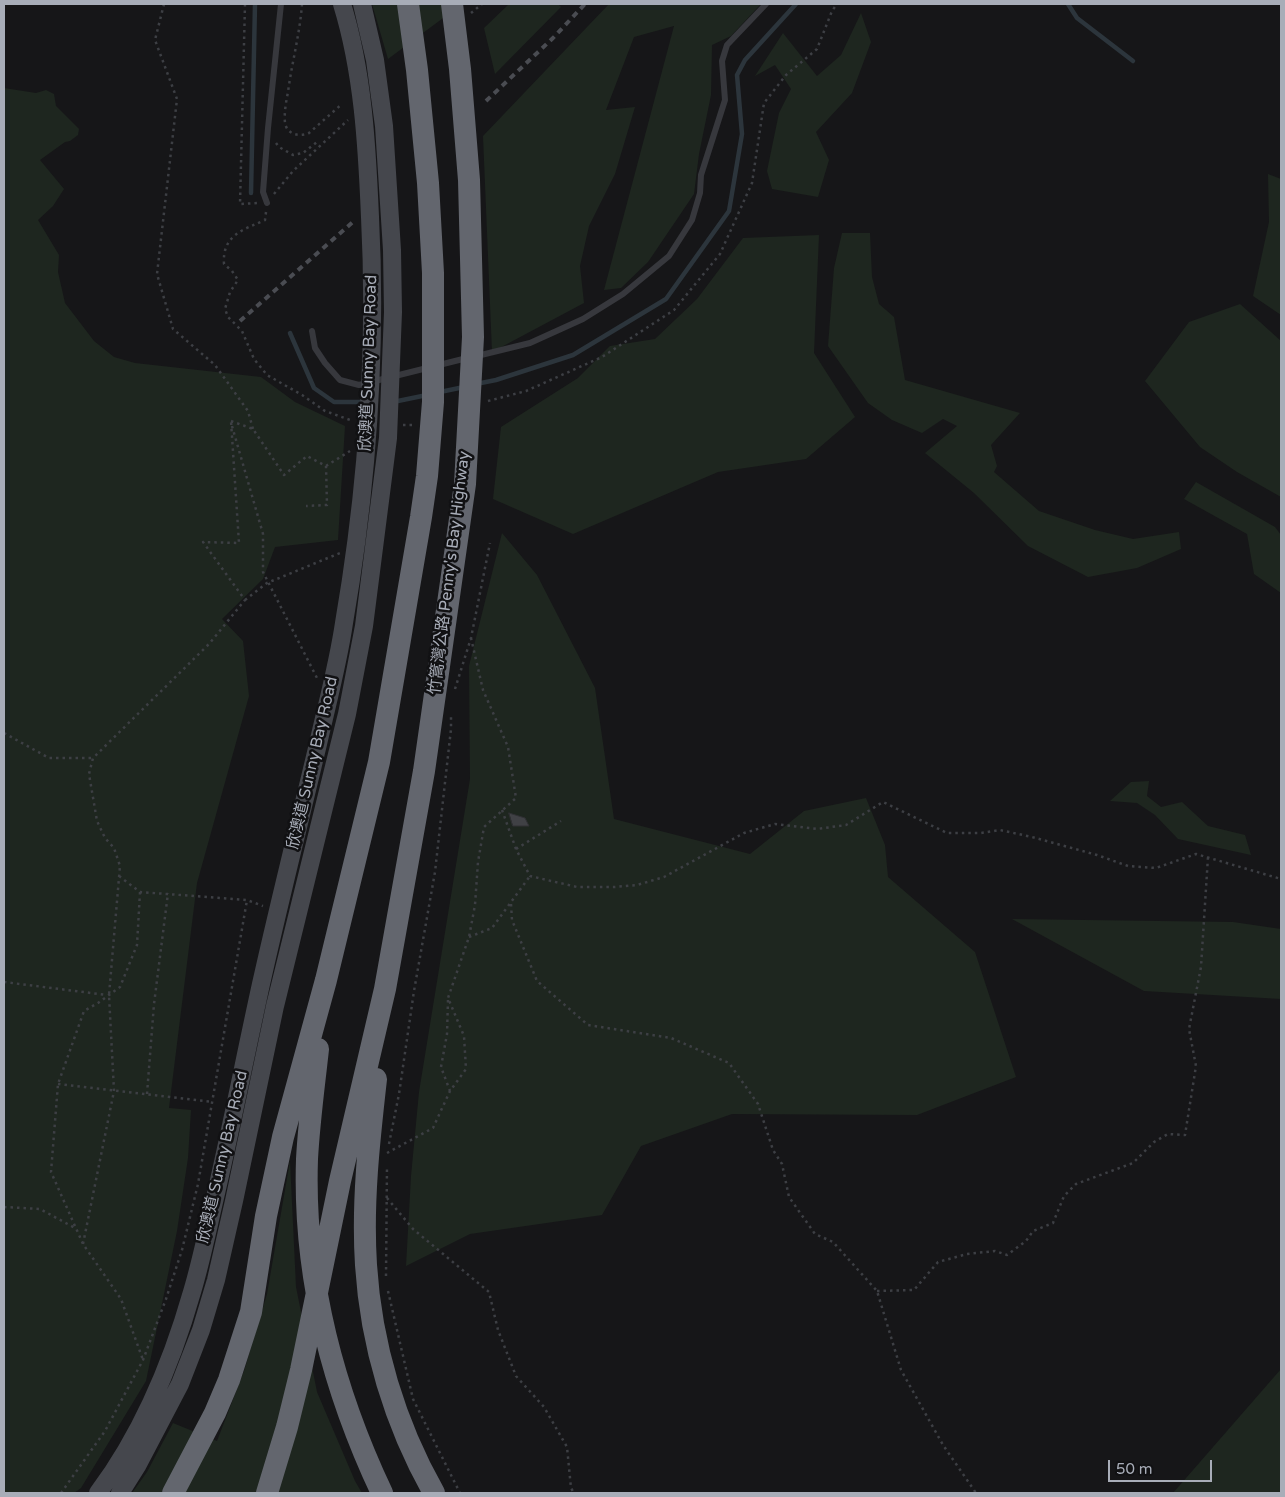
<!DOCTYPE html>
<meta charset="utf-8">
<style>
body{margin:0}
#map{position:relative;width:1285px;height:1497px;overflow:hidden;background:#161618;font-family:"Varela Round",sans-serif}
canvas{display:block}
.frame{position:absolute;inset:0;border:5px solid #a8adb8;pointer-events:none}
.scale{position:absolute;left:1108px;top:1460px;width:104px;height:22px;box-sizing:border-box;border:2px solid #a8adb8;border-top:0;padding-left:6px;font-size:15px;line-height:18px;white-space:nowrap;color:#a8adb8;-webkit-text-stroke:4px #111113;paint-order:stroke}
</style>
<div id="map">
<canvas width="1285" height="1497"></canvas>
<div class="frame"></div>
<div class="scale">50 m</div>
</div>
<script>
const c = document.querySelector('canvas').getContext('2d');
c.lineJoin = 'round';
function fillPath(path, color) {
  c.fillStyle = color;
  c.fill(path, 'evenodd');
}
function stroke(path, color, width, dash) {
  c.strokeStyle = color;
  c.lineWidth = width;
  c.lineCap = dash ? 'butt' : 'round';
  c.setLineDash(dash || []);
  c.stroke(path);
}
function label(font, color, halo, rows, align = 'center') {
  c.font = font + ' "Varela Round","Noto Sans TC",sans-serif';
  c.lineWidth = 5;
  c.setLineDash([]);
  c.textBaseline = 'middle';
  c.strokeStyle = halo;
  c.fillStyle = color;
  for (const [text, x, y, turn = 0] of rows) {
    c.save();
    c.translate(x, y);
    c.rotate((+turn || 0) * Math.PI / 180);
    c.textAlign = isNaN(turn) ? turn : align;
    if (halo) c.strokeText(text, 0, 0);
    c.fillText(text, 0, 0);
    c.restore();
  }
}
const green = new Path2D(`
 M372 4H462L388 59Z
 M509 4H558L561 7 495 74 484 28Z
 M609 4H761L731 36 712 45 711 95 699 154 694 194 648 262 621 288 604 290 674 26 634 37 606 110 635 107 615 174 589 226 580 266 584 303 492 352 483 136Z
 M861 13 871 42 852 93 816 132 829 160 818 197 772 189 767 171 779 113 791 89 775 65 755 76 783 33 817 76 841 55Z
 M4 88 36 93 46 90 54 94 56 106 79 129 78 135 70 141 65 142 40 160 64 189 53 206 38 220 59 255 58 272 65 303 94 341 114 357 135 363 261 377 295 402 345 426 338 540 275 547 263 579 222 619 243 641 249 696 197 883 169 1108 191 1110 188 1158 177 1231 146 1381 81 1488 74 1493H4Z
 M1268 174 1281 179V315L1253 296 1269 222Z
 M842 233H870L872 277 879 304 894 317 905 380 1020 413 991 445 997 466 994 472 1039 511 1095 530 1133 539 1179 532 1181 549 1137 568 1088 577 1028 546 974 493 925 453 957 426 943 419 922 433 892 420 868 403 828 346 834 268Z
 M819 235 814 353 855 417 806 459 718 472 573 534 493 499 501 427 578 378 610 346 655 339 697 299 743 238Z
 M1240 304 1281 341V497L1237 472 1200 447 1145 381 1189 322Z
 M1196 482 1275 527 1281 535V593L1254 574 1247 534 1184 499Z
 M502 533 537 575 595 688 614 819 750 854 804 811 866 798 885 845 888 877 975 952 1016 1077 917 1115 732 1114 641 1146 602 1215 470 1234 406 1266 411 1176 419 1092 470 779 469 666Z
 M1149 781 1147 796 1161 807 1182 802 1208 826 1245 835 1251 855 1178 839 1155 815 1137 803 1110 801 1131 782Z
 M1012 919 1233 922 1281 929V999L1144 991Z
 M290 1161 296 1287 317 1392 355 1481 362 1493H132L147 1472 173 1423 217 1441 244 1371 267 1294Z
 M1281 1369V1493H1173Z`);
const stream = new Path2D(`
 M1068 4 1077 18 1133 61
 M251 193 255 4
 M290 333 314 388 334 402H365
 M476 384 496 380 573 355 666 299 729 211 742 134 737 75 745 60 796 4
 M440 392 464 387
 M393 402 427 395`);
const building = new Path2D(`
 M509 813 525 818 529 826H513Z`);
const path = new Path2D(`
 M164 4 155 40 177 99 157 274 173 329 215 365 248 411 253 429
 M245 4 240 204 258 203
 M302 4C300 33 292 62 288 92 286 102 284 113 285 123 287 135 300 137 309 133L342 104
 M471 13 482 4
 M276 143 279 147 293 155 303 153 317 142
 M274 194 293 171 348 120
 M266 212 265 220C243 230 222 235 224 264L232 271 238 280 230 292 225 309 228 317 242 331 254 359 267 375 302 395 325 411 353 421
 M488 401 526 391 602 357 674 310 720 254 752 183 764 103 786 75 817 49 832 11 837 4
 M231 421 253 429 284 475 307 456 326 466 327 505 306 506
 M403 425H415
 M232 426 263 534V572L317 678
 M326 466 350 451
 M245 600 267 583 340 553
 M455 689 471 638 490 543
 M4 733 49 758H93
 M502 810 516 849 530 876 577 887H614L637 885 664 877 744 833 775 824 817 829 846 825 883 802 947 833H981L1000 830 1032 837 1097 855 1128 866 1156 868 1196 854 1281 879
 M516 849 561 821
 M119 876 140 892 247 900 263 906
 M140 892 137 945 120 987 98 1003 84 1011 58 1084 51 1172 83 1244 121 1299 143 1360
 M511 904 512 920 537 981 588 1025 671 1038 729 1063 758 1104 773 1150 782 1164 789 1197 815 1234 833 1242 877 1291 901 1370 943 1445 976 1493
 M469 937 492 928 530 876
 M4 982 107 995
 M448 1000 447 1034 441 1067 450 1091
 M58 1084 213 1102
 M147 1094 154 1004 168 893
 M389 1144 399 1094 414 991 435 872 451 729V717
 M387 1153 433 1128 450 1091 466 1069 464 1036 448 998 469 937 475 905 478 862 484 827 516 798 508 747 483 690 471 638
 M387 1198 413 1229 489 1292 498 1330 516 1376 544 1407 567 1447 571 1488 574 1493
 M4 1207 40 1209 75 1228
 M83 1244 114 1091 109 995 120 866 114 848 105 838 97 821 89 774 93 758 209 644 245 600 203 542 239 543 231 421
 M386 1276 387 1166
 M388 1291 413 1399 460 1493
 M877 1291 914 1290 938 1262 967 1254 995 1251 1007 1255 1026 1241 1033 1231 1053 1223 1064 1196 1076 1184 1133 1163 1154 1142 1168 1134 1185 1135 1196 1066 1189 1029 1201 967 1208 857
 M61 1493 105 1431 143 1360 166 1299 182 1250 198 1184 247 900`);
const service = new Path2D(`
 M267 203 263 192 268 128 281 4
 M312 331 315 348 325 363 340 380 359 385 467 358
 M477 356 530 343 583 319 623 294 669 256 692 220 700 193 701 175 725 100 722 61 727 45 766 4`);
const secondary = new Path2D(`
 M98 1493C142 1434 172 1362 192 1292 201 1262 207 1232 214 1202 231 1129 245 1057 261 984 279 903 299 824 318 744 327 704 338 664 344 623 367 489 377 354 370 217 367 146 363 72 342 4
 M120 1493 137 1466 180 1384 201 1330 216 1280 234 1201 275 1006 347 714 364 626 388 438 393 312 392 250 384 126 375 60 362 4`);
const motorway = new Path2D(`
 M318 1049C314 1086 309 1122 307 1159 303 1277 332 1387 382 1493
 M376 1079C369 1141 362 1203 366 1265 371 1345 395 1424 434 1493
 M173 1493 215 1413 229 1380 251 1312 266 1216 283 1137 326 980 379 762 421 517 427 476 433 402V273L428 183 417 70 408 4
 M267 1493 287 1427 301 1370 340 1181 385 989 424 771 465 484 473 337 469 180 460 69 452 4`);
const rail = new Path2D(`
 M486 101 553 38 585 4
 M240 321 354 221`);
const streetNames = [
 ["欣澳道 Sunny Bay Road",369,363,-88],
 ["竹篙灣公路 Penny's Bay Highway",450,573,-83],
 ["欣澳道 Sunny Bay Road",313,763,-77],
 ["欣澳道 Sunny Bay Road",223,1157,-77]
];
fillPath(green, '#1e261f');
stroke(stream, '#2c353c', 4.5);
fillPath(building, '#404145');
stroke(building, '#303034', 1);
stroke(path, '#3d3f44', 2.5, [2.5, 4]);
stroke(service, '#37383d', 6);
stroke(secondary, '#45474d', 18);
stroke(motorway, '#63666e', 22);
stroke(rail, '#4a4c52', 4, [6, 5]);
label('16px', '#a8adb8', '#111113', streetNames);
</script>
